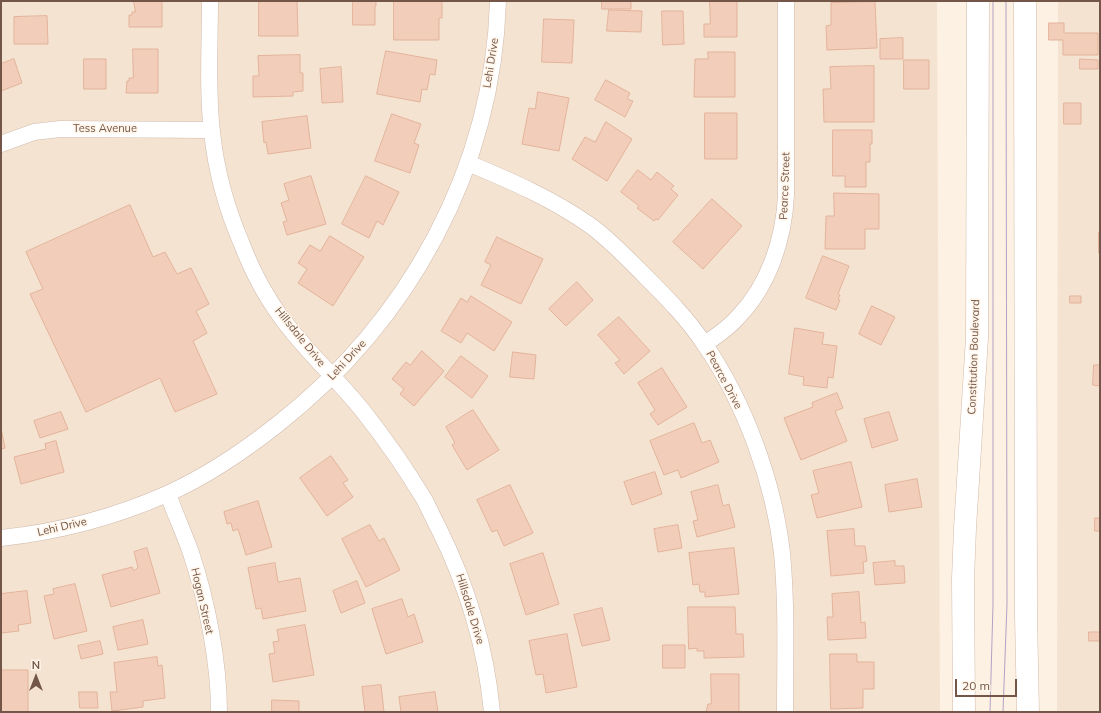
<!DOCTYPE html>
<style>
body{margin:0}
#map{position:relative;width:1101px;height:713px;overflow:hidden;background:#fcf1e3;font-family:Mulish,sans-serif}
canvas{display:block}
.frame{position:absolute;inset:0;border:2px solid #745649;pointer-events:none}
.north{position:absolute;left:16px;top:657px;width:40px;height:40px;-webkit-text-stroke:3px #fff5e9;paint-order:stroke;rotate:0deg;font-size:11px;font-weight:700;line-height:16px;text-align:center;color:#745649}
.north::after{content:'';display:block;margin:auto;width:14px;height:18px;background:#745649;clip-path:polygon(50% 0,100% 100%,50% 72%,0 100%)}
.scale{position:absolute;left:955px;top:679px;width:62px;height:18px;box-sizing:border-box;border:2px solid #745649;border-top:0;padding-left:5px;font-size:12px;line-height:14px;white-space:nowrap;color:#745649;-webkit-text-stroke:3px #fff5e9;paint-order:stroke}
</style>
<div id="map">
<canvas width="1101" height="713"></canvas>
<div class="frame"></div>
<div class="north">N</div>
<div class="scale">20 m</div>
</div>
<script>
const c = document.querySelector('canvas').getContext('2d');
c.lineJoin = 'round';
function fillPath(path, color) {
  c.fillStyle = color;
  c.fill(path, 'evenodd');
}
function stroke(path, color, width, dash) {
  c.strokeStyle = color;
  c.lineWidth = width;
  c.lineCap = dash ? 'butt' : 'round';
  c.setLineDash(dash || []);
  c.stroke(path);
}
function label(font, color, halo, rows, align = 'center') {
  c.font = font + ' Mulish,sans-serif';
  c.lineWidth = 3;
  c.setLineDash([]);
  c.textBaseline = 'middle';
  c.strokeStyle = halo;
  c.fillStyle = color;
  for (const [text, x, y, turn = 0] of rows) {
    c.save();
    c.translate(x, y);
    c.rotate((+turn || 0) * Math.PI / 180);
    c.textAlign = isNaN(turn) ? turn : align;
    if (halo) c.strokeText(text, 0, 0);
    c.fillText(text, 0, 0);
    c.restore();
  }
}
const residential = new Path2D(`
 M1 1H937L940 712H1Z
 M1058 1H1100V712H1057Z`);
const building = new Path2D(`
 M134 1H162V27H129V15H132V12H135Z
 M259 1H297L298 36H259Z
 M353 1H376V6H375V25H353Z
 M394 1H442V18H439V40H394Z
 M602 1H631V9H602Z
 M710 1H737V37H704V24H710Z
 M875 2 877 48 827 50 826 26 831 25V3Z
 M609 10 642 11 641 32 607 31Z
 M662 11H683L684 44 663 45Z
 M47 16 48 44H14V17Z
 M544 19 574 20 572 63 542 62Z
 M1049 23H1064V33H1098V55H1063V40H1049Z
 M903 38V59H880V39Z
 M133 49H158V93H126L127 81H129V78H133Z
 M386 51 437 60 435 75 430 74 427 90 422 89 420 102 377 94Z
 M708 52H735V97H694L695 59H708Z
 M300 55V73H303V91L293 92V96L253 97V76H259L258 56Z
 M14 59 22 83 1 91V64Z
 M84 59H106V89H84Z
 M1080 59 1098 60V69H1080Z
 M904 60H929V89H904Z
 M874 66V122H824L823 89H831L830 67Z
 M341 67 343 102 322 103 320 69Z
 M606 80 630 93 627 99 633 101 625 117 595 100Z
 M538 92 569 98 559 151 522 144 529 108 535 109Z
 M1064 103H1081V124H1064Z
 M705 113H737V159H705Z
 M392 114 421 124 414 143 419 145 410 173 375 161Z
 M307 116 311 148 268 154 266 142 264 143 262 122Z
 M606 122 632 139 607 181 572 159 585 137 595 142Z
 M833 130H872V144H870V162H866V187H845V176H833Z
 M638 170 651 180 657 172 674 186 671 189 678 195 658 220 656 219 654 221 637 208 639 206 621 192Z
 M311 176 326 224 287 235 283 222 287 221 281 203 289 200 284 184Z
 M366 176 399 192 383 225 377 221 369 238 342 224Z
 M834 193 879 194V229H865V249H825L826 216H834Z
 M712 199 742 226 703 269 673 242Z
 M130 205 153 257 165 252 177 274 191 268 209 304 196 311 207 333 193 341 217 394 175 412 160 378 86 412 30 294 43 289 26 252Z
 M1099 232H1100V253H1099Z
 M330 236 364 257 333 306 298 283 307 269 298 263 310 245 320 251Z
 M497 237 543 259 521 304 481 285 491 265 485 262Z
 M823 256 849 266 838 294 840 295 838 299 840 300 836 310 806 298Z
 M577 282 593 300 566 326 549 309Z
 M471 296 512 322 494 351 467 333 461 343 441 331 461 298 467 302Z
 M1070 296H1081V303H1070Z
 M872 306 895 317 881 345 859 334Z
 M619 317 650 351 624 374 615 363 620 360 598 335Z
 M795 328 824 333 822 344 837 346 833 378 828 377 827 388 803 385 804 377 789 374Z
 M422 351 444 371 414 406 400 394 404 389 392 379 406 362 410 365Z
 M513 352 536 355 534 379 510 377Z
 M461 356 488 376 472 398 445 377Z
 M1094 365H1100V386L1093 385Z
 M662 368 687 407 658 425 650 414 655 410 638 383Z
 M837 393 843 408 835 411 847 441 801 460 784 418 813 407 812 403Z
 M473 410 499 450 467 470 452 445 455 443 446 427Z
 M61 412 68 429 40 438 34 421Z
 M889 412 898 440 872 448 864 419Z
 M694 423 702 443 710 440 719 462 681 478 678 470 664 475 650 441Z
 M1 428 5 448 1 449Z
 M56 441 64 472 21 484 14 457 46 449 45 444Z
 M331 456 348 480 343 483 353 497 327 516 300 478Z
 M851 462 862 507 817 518 811 495 819 493 813 471Z
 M655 472 662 494 632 505 624 482Z
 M917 479 922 507 889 512 885 485Z
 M510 485 533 533 504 546 497 530 492 532 477 500Z
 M718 485 723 506 729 504 735 527 697 537 693 521 698 520 691 492Z
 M258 501 272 547 246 555 238 529 233 531 231 523 227 524 224 512Z
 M1095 518H1100V531H1095Z
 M370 525 379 541 384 538 400 570 366 587 342 539Z
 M678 525 682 548 658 552 654 529Z
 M854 529 855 546H865L867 561 863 562 864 573 831 576 827 531Z
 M147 548 160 593 111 607 102 575 132 567 134 571 138 567 134 552Z
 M734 548 739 594 705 597V592H700L699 584 693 585 689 553Z
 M543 553 559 604 526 615 510 564Z
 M895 561V566H904L905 583 875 585 873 563Z
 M275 563 278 582 300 578 306 611 263 619 261 608 256 609 248 568Z
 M357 581 365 603 341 613 333 591Z
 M75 584 87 631 54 639 44 596 54 594 53 589Z
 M27 591 31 623 18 625 19 631 1 633V594Z
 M859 592 861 623 865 622 866 638 828 640 827 617H833L832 594Z
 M402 599 408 617 414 614 423 642 386 654 372 609Z
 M688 607H735L736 634H743L744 657 704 658V651H697V648L689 649Z
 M602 608 610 640 582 646 574 615Z
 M143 620 148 644 118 650 113 627Z
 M305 625 314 675 273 682 269 654 275 653 273 642 279 641 277 630Z
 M1089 632H1100V641H1089Z
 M567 634 577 687 546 693 543 674 536 675 529 641Z
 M100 641 103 654 81 659 78 646Z
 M663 645H685V668H663Z
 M830 654H857V662H874V689H863V708L831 709Z
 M157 657 158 666 162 665 165 698 143 701V707L112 711 110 692H117L114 663Z
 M1 670H28V712H1Z
 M711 674H739V712H706L708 704H711Z
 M381 685 384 712H365L362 687Z
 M79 692H97L98 708H80Z
 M435 692 438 712H401L399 697Z
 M272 700 299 701V712H272Z`);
const minor = new Path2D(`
 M210 1C210 44 207 89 212 132 216 170 226 207 241 242 252 271 268 301 287 325 310 355 339 381 363 411 385 439 406 469 424 499 429 508 433 518 438 527 467 585 486 648 492 712
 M1 144 34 132 60 129 212 130
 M468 163C511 181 553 199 591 226 610 240 627 258 644 275 666 297 688 319 705 345 745 403 774 483 782 553 787 606 785 659 785 712
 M705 344C716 336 729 328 738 317 769 285 784 239 786 195V1
 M168 494C175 514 184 533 191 553 207 601 219 662 219 712
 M1 538C57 532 115 517 167 494 207 476 244 451 278 424 409 321 493 169 498 1`);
const secondary = new Path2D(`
 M1025 1 1026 616 1028 712
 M964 712 963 579 965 528 977 338 978 1`);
const tram = new Path2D(`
 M990 712 993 604V1
 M1003 712 1007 604 1006 1`);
const streetNames = [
 ["Lehi Drive",491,63,-81],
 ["Tess Avenue",105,129],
 ["Pearce Street",785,186,-88],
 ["Hillsdale Drive",300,337,51],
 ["Constitution Boulevard",974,357,-88],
 ["Lehi Drive",347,360,-47],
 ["Pearce Drive",724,380,62],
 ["Lehi Drive",62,527,-13],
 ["Hogan Street",202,601,77],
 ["Hillsdale Drive",470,609,73]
];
fillPath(residential, '#f4e3d1');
fillPath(building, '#f2ceba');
stroke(building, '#e4b39b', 1);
stroke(minor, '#d0baad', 17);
stroke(secondary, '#d3baaa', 23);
stroke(minor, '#fff', 16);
stroke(secondary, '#fff', 22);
stroke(tram, '#b3a2c5', 1);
label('11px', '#745649', '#fff5e9', streetNames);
</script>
